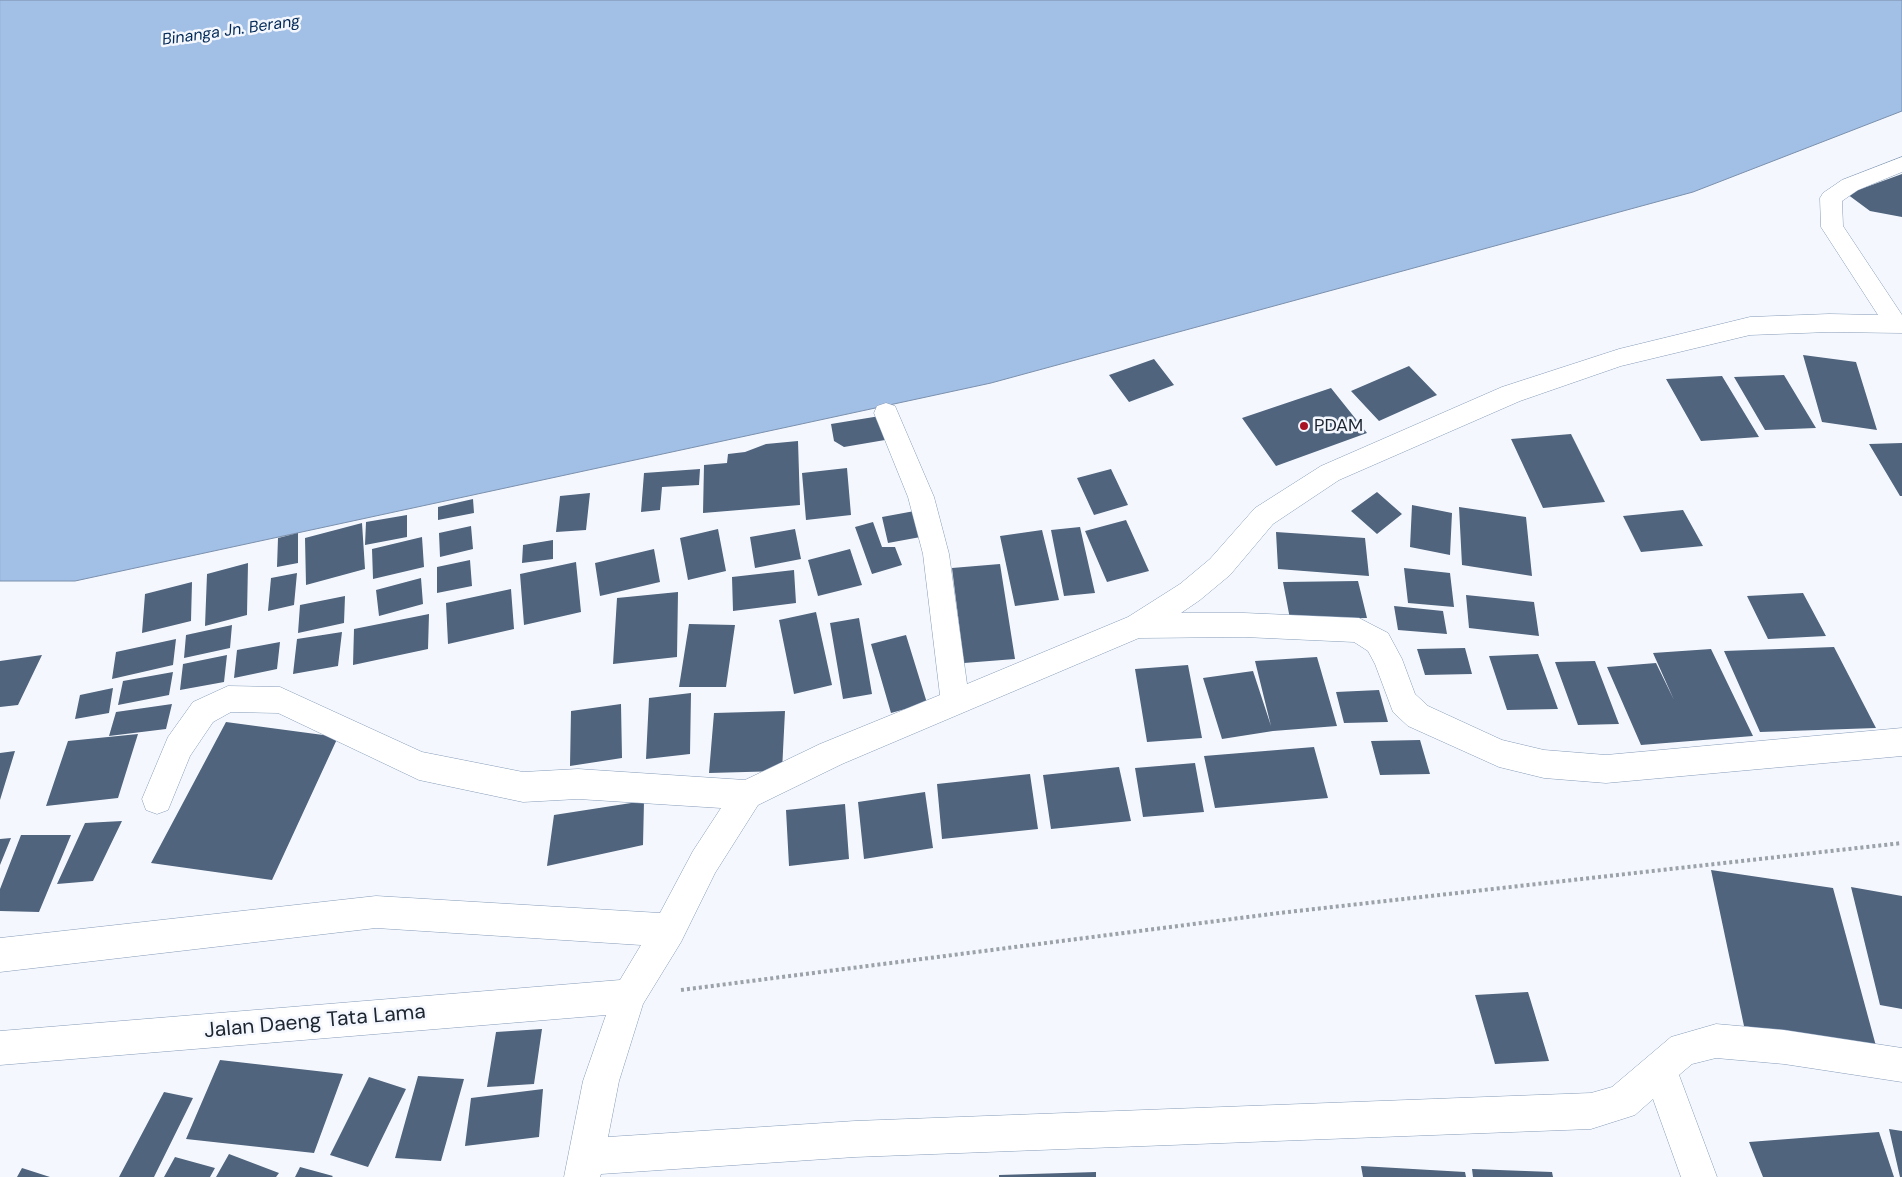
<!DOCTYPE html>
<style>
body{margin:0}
canvas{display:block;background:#f4f8fe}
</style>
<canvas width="1902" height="1177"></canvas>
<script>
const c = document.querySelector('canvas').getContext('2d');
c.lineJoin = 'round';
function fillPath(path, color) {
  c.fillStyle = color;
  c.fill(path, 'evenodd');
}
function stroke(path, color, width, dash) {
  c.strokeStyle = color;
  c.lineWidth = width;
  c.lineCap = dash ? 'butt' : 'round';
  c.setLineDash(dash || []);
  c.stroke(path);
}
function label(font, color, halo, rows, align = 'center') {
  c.font = font + ' "DM Sans",sans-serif';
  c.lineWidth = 5;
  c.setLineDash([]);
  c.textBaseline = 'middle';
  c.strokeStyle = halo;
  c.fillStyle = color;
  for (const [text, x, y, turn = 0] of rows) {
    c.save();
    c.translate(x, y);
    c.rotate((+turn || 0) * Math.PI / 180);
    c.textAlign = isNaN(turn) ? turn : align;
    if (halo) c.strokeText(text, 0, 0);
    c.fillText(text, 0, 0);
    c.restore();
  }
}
const water = new Path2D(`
 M0 0H1902V111L1693 192 991 383 75 581H0Z`);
const building = new Path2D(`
 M1902 174V217L1870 211 1847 194Z
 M1803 355 1856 362 1877 430 1822 422Z
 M1154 359 1174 385 1129 402 1109 375Z
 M1409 366 1437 395 1379 421 1351 391Z
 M1784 375 1816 428 1765 430 1734 377Z
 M1722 376 1759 437 1701 441 1666 379Z
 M1331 388 1367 433 1276 466 1242 418Z
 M880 416 885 440 844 447 834 441 831 424Z
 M1571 434 1605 502 1543 508 1511 439Z
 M798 441 800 505 703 513 704 465 727 463 728 454 745 452 766 444Z
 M1902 443V496H1900L1869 444Z
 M847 468 851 515 806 520 802 473Z
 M700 469 699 485 662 487 660 510 641 512 644 473Z
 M1111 469 1128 505 1094 515 1077 478Z
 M1377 492 1402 514 1377 534 1351 511Z
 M590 493 586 530 556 532 560 496Z
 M473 499 474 513 438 520V507Z
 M1412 505 1452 513 1450 555 1410 547Z
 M1459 507 1526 517 1532 576 1462 565Z
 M920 510 926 536 888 543 882 517Z
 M1683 510 1703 546 1641 552 1623 516Z
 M407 515V537L365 545 366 522Z
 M1126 520 1149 571 1107 582 1085 531Z
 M873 522 882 547H895L902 565 872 574 855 527Z
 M362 523 365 569 306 585 305 538Z
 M471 526 473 549 440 557 439 533Z
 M1080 527 1095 593 1064 596 1051 530Z
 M718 529 726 571 688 580 680 538Z
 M795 529 801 559 755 568 750 537Z
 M1042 530 1059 600 1015 606 1000 536Z
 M1276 532 1365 538 1369 576 1278 569Z
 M298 533V563L277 567 278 538Z
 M422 537 424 567 373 579 372 549Z
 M553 540V559L522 563 523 545Z
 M654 549 660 582 600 596 595 563Z
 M850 549 862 585 818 596 808 560Z
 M470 560 472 586 437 593V567Z
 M576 562 581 612 524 625 520 574Z
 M248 563 247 615 205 626 207 574Z
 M1000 564 1015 659 964 663 952 568Z
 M1404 568 1450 573 1454 607 1408 603Z
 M794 570 796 603 733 611 732 577Z
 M297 573 294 605 268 611 271 578Z
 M421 578 423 604 379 616 376 590Z
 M1358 581 1367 618 1290 619 1283 582Z
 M192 582 191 621 142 633 145 594Z
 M511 589 514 629 448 644 446 603Z
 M678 592 677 657 613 664 617 598Z
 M1803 593 1826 636 1768 639 1747 596Z
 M1466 595 1534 602 1539 636 1469 628Z
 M345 596 344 623 298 633 300 605Z
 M1394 606 1443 611 1447 634 1398 630Z
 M816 612 832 685 794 694 779 620Z
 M429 614 428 649 353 665 354 629Z
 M859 618 872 694 843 699 830 623Z
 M689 624 735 625 726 687H679Z
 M232 625 230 648 184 658 186 635Z
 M342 632 338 666 293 674 297 639Z
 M906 635 927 703 891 713 871 644Z
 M176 639 173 665 112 679 116 652Z
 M280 642 277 669 234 678 237 650Z
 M1834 647 1876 728 1760 732 1724 651Z
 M1465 648 1472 674 1425 675 1417 649Z
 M1711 649 1753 736 1641 745 1607 667 1656 663 1674 700 1653 653Z
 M1538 654 1558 709 1507 710 1489 656Z
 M42 655 18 705 0 707V661Z
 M227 655 224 682 180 690 183 664Z
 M1317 657 1337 726 1273 731 1222 739 1203 678 1253 671 1271 726 1255 661Z
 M1595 661 1619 724 1578 725 1555 662Z
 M1188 665 1202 738 1147 742 1135 669Z
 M173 672 169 695 118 705 123 681Z
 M113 688 109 713 75 719 80 695Z
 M1379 690 1388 722 1344 723 1336 692Z
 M691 693 690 754 646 759 649 698Z
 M172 704 166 729 109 736 116 712Z
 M621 704 622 758 570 766 571 711Z
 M785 711 782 771 709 773 714 713Z
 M226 722 338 737 272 880 151 863Z
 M138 734 118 798 46 806 68 741Z
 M1420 740 1430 774 1380 775 1371 741Z
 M1314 747 1328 798 1215 808 1204 756Z
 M15 751 0 800V753Z
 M1195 763 1204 812 1143 817 1135 768Z
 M1119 767 1131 821 1051 829 1043 775Z
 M1030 774 1038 829 942 839 937 784Z
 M925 792 933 848 864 859 858 802Z
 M644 801 643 845 547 866 554 815Z
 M845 804 849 859 789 866 786 810Z
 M122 821 93 881 57 884 85 823Z
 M21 835H71L39 912 0 911V889Z
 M11 838 0 865V839Z
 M1711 870 1833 888 1876 1046 1744 1026Z
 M1851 887 1902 896V1009L1880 1005Z
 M1528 992 1549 1061 1495 1064 1475 995Z
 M542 1029 534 1084 487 1087 496 1032Z
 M220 1060 343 1074 314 1153 186 1139Z
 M418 1076 464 1079 441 1161 395 1158Z
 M369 1077 406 1089 368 1167 330 1155Z
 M543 1089 539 1137 465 1146 471 1098Z
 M164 1092 193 1098 154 1177H119Z
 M1889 1129 1902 1131V1177H1900Z
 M1879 1132 1894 1177H1763L1749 1142Z
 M229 1154 279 1173 276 1177H216Z
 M175 1157 215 1168 210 1177H164Z
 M1361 1166 1465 1172 1466 1177H1363Z
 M300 1167 333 1176 332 1177H295Z
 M22 1168 50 1177H17Z
 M1472 1169 1552 1172 1553 1177H1473Z
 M1096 1172V1177H999V1175Z`);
const path = new Path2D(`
 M681 990 1279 913 1902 843`);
const minor = new Path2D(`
 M1902 157V172L1858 190 1842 201 1843 226 1902 315V333L1829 332 1750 335 1621 366 1520 401 1339 480 1273 524 1230 575 1200 600 1181 613H1244L1359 618 1388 633 1402 659 1415 694 1428 706 1502 740 1544 750 1606 755 1902 728V756L1606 783 1544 778 1499 767 1408 726 1393 712 1375 664 1368 651 1354 642 1244 637 1139 638 842 764 758 805 715 873 681 942 643 1004 619 1081 608 1137 855 1121 1591 1093 1612 1087 1671 1037 1716 1024 1784 1030 1902 1048V1082L1784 1064 1716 1058 1692 1064 1679 1075 1717 1177H1681L1653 1099 1635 1115 1591 1129 855 1157 601 1174 600 1177H564L583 1081 606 1015 0 1065V1031L620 980 641 945 376 928 0 972V938L376 896 660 913 693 851 721 808 578 799 523 802 419 780 278 713 231 712 213 722 190 756 168 810 157 814 146 810 142 799 168 737 193 702 228 686 280 687 422 752 523 772 578 769 745 780 820 744 940 695 923 554 908 497 874 413 877 406 886 403 895 406 934 497 949 554 967 684 1128 617 1180 584 1210 559 1255 508 1321 466 1502 387 1619 349 1750 317 1829 314 1878 315 1821 227 1820 198 1823 193 1842 180Z`);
const markers = [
 [1304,426,5,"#a81222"]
];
const farWaternames = [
 ["Binanga Jn. Berang",231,31,-8]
];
const poiNames = [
 ["PDAM",1314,426]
];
const nearStreetnames = [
 ["Jalan Daeng Tata Lama",315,1022,-5]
];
fillPath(water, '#a2bfe5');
stroke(water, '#7a90ae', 1);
fillPath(building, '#50647e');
stroke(minor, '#869bb8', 1);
stroke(path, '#9ca2aa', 4, [3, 3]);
fillPath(minor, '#fff');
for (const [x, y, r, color] of markers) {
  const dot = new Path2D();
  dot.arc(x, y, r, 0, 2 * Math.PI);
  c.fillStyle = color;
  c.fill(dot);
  stroke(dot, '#f4f8fe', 2);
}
label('italic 16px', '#022957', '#f4f8fe', farWaternames);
label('18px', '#1c242f', '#f4f8fe', poiNames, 'left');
label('21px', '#1c242f', '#f4f8fe', nearStreetnames);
</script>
